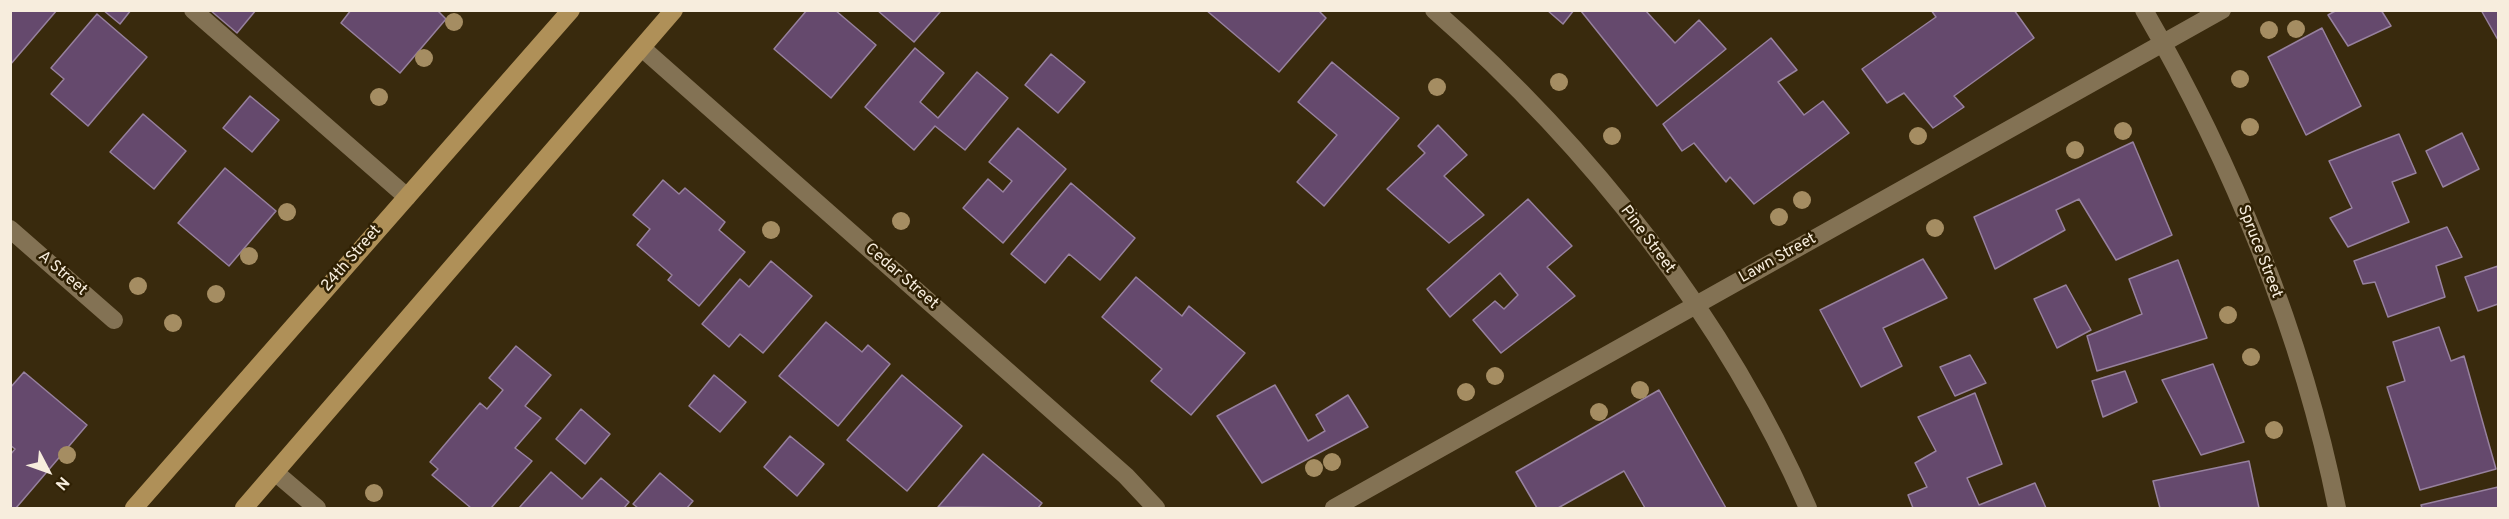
<!DOCTYPE html>
<style>
body{margin:0}
#map{position:relative;width:2509px;height:519px;overflow:hidden;background:#392a0d;font-family:Overpass,sans-serif}
canvas{display:block}
.frame{position:absolute;inset:0;border:12px solid #f7eddd;pointer-events:none}
.north{position:absolute;left:18px;top:441px;width:60px;height:60px;-webkit-text-stroke:4px #2f2003;paint-order:stroke;rotate:131deg;font-size:16px;font-weight:700;line-height:24px;text-align:center;color:#f7eddd}
.north::after{content:'';display:block;margin:auto;width:21px;height:27px;background:#f7eddd;clip-path:polygon(50% 0,100% 100%,50% 72%,0 100%)}
</style>
<div id="map">
<canvas width="2509" height="519"></canvas>
<div class="frame"></div>
<div class="north">N</div>
</div>
<script>
const c = document.querySelector('canvas').getContext('2d');
c.lineJoin = 'round';
function fillPath(path, color) {
  c.fillStyle = color;
  c.fill(path, 'evenodd');
}
function stroke(path, color, width, dash) {
  c.strokeStyle = color;
  c.lineWidth = width;
  c.lineCap = dash ? 'butt' : 'round';
  c.setLineDash(dash || []);
  c.stroke(path);
}
function label(font, color, halo, rows, align = 'center') {
  c.font = font + ' Overpass,sans-serif';
  c.lineWidth = 5;
  c.setLineDash([]);
  c.textBaseline = 'middle';
  c.strokeStyle = halo;
  c.fillStyle = color;
  for (const [text, x, y, turn = 0] of rows) {
    c.save();
    c.translate(x, y);
    c.rotate((+turn || 0) * Math.PI / 180);
    c.textAlign = isNaN(turn) ? turn : align;
    if (halo) c.strokeText(text, 0, 0);
    c.fillText(text, 0, 0);
    c.restore();
  }
}
const building = new Path2D(`
 M10 10H57L10 65Z
 M103 10H131L120 24Z
 M210 10H256L237 33Z
 M351 10H437L446 19 400 73 341 23Z
 M807 10H835L876 45 831 98 774 49Z
 M877 10H938L940 12 914 42Z
 M1206 10H1318L1326 18 1279 72Z
 M1547 10H1574L1563 24Z
 M1645 10 1675 43 1699 20 1726 49 1657 106 1581 11Z
 M1931 10H2014L2034 38 1954 96 1964 107 1933 128 1904 93 1887 103 1862 69 1936 17Z
 M2337 10H2381L2391 26 2348 46 2328 15Z
 M2481 10H2498V40Z
 M97 14 147 57 88 126 51 94 64 79 51 68Z
 M2322 28 2361 106 2306 135 2268 57Z
 M1771 38 1797 70 1778 82 1804 115 1823 101 1849 133 1754 204 1730 177 1726 182 1694 143 1682 151 1663 124Z
 M915 48 944 73 920 102 938 118 977 72 1008 98 965 150 935 126 914 150 865 107Z
 M1051 54 1085 82 1058 113 1025 85Z
 M1332 62 1399 118 1324 206 1297 182 1337 135 1298 102Z
 M250 96 279 120 252 152 223 128Z
 M143 114 186 151 154 189 110 152Z
 M1438 125 1467 155 1444 176 1484 215 1449 243 1387 189 1425 153 1418 146Z
 M1018 128 1066 169 1003 243 963 208 988 179 1003 192 1012 181 989 162Z
 M2462 133 2479 169 2443 187 2426 151Z
 M2399 134 2416 173 2392 182 2409 222 2348 247 2330 218 2352 208 2329 161Z
 M2133 142 2172 235 2116 260 2079 199 2056 210 2065 230 1995 269 1974 217Z
 M225 168 276 211 229 266 178 223Z
 M663 180 679 194 685 188 725 222 719 230 745 252 699 306 668 280 672 275 637 245 650 229 633 215Z
 M1071 183 1135 238 1100 280 1069 254 1045 283 1011 254Z
 M1528 199 1572 246 1547 267 1575 296 1501 353 1473 320 1495 301 1504 309 1518 295 1500 273 1450 317 1427 289Z
 M2447 227 2462 257 2436 266 2445 297 2388 317 2375 282 2363 284 2354 261Z
 M1923 259 1947 298 1883 328 1902 366 1861 387 1820 310Z
 M2178 260 2207 338 2097 371 2087 336 2142 314 2129 279Z
 M771 261 812 296 763 353 740 334 729 347 702 324 740 279 749 287Z
 M2498 266V304L2478 311 2465 277Z
 M1136 277 1182 316 1189 306 1245 353 1191 415 1151 381 1162 369 1102 317Z
 M2066 285 2091 330 2057 348 2034 299Z
 M826 322 862 352 868 345 890 364 838 426 779 376Z
 M2439 327 2451 361 2464 356 2496 469 2420 490 2387 387 2405 381 2393 342Z
 M516 346 551 375 525 406 541 418 515 448 532 461 491 508H471L432 475 438 469 430 462 480 403 487 409 503 390 489 378Z
 M1970 355 1986 383 1955 396 1940 367Z
 M2213 364 2244 442 2201 455 2162 380Z
 M2125 371 2137 402 2103 417 2092 381Z
 M24 372 87 425 16 508H10V455L15 449 10 445V388Z
 M714 375 746 402 720 432 689 406Z
 M902 375 962 426 907 491 847 440Z
 M1275 385 1308 441 1325 431 1316 415 1348 395 1368 427 1262 483 1217 416Z
 M1659 390 1726 508H1645L1624 471 1558 508H1537L1516 472Z
 M1975 393 2002 464 1967 478 1979 505 2035 483 2046 508H1913L1908 495 1927 487 1915 463 1936 451 1918 417Z
 M581 409 610 434 585 464 556 439Z
 M790 436 824 464 797 496 764 467Z
 M983 454 1042 503 1038 508 938 507Z
 M2249 461 2259 508H2160L2153 481Z
 M551 472 582 499 601 478 629 502 624 508H519Z
 M660 473 693 501 687 508H638L633 504Z
 M2498 487V508H2422L2421 505Z`);
const minor = new Path2D(`
 M193 10 407 197
 M1434 10C1590 147 1725 317 1808 508
 M2144 10C2233 164 2302 334 2337 508
 M642 48 1126 476 1156 508
 M10 229 114 320
 M276 473 317 508
 M1334 508 2222 10`);
const major = new Path2D(`
 M134 508 571 10
 M244 508 674 10`);
const trees = [
 [454,22],
 [2296,29],
 [2269,30],
 [424,58],
 [2240,79],
 [1559,82],
 [1437,87],
 [379,97],
 [2250,127],
 [2123,131],
 [1612,136],
 [1918,136],
 [2075,150],
 [1802,200],
 [287,212],
 [1779,217],
 [901,221],
 [1935,228],
 [771,230],
 [249,256],
 [138,286],
 [216,294],
 [2228,315],
 [173,323],
 [2251,357],
 [1495,376],
 [1640,390],
 [1466,392],
 [1599,412],
 [2274,430],
 [67,455],
 [1332,462],
 [1314,468],
 [374,493]
];
const streetNames = [
 ["Pine Street",1647,240,53],
 ["Spruce Street",2259,252,69],
 ["24th Street",352,259,-49],
 ["Lawn Street",1778,259,-29],
 ["A Street",62,274,41],
 ["Cedar Street",901,277,41]
];
fillPath(building, '#65496d');
stroke(building, '#97819e', 1.5);
stroke(minor, '#837254', 18);
stroke(major, '#af9058', 18);
c.fillStyle = '#a58d62';
for (const [x, y] of trees) {
  c.beginPath();
  c.arc(x, y, 9, 0, 2 * Math.PI);
  c.fill();
}
label('16px', '#f7eddd', '#2f2003', streetNames);
</script>
